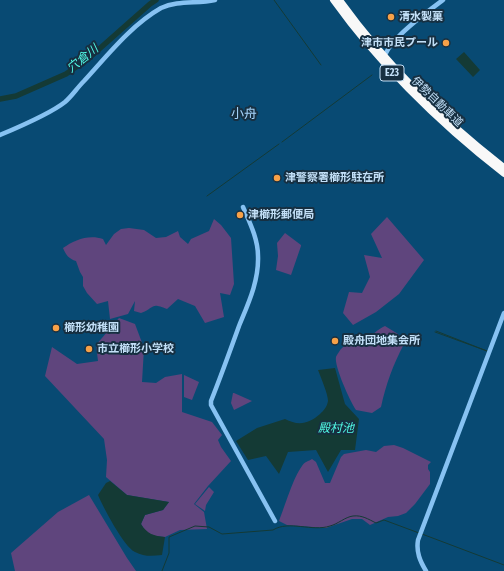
<!DOCTYPE html>
<meta charset="utf-8">
<style>
body{margin:0}
canvas{display:block;background:#084a73}
</style>
<canvas width="504" height="571"></canvas>
<script>
const c = document.querySelector('canvas').getContext('2d');
c.lineJoin = 'round';
function fillPath(path, color) {
  c.fillStyle = color;
  c.fill(path, 'evenodd');
}
function stroke(path, color, width, dash) {
  c.strokeStyle = color;
  c.lineWidth = width;
  c.lineCap = dash ? 'butt' : 'round';
  c.setLineDash(dash || []);
  c.stroke(path);
}
function label(font, color, halo, rows, align = 'center') {
  c.font = font + ' "Fira Sans Condensed","Noto Sans JP",sans-serif';
  c.lineWidth = 4;
  c.setLineDash([]);
  c.textBaseline = 'middle';
  c.strokeStyle = halo;
  c.fillStyle = color;
  for (const [text, x, y, turn = 0] of rows) {
    c.save();
    c.translate(x, y);
    c.rotate((+turn || 0) * Math.PI / 180);
    c.textAlign = isNaN(turn) ? turn : align;
    if (halo) c.strokeText(text, 0, 0);
    c.fillText(text, 0, 0);
    c.restore();
  }
}
const green = new Path2D(`
 M387 217 424 260 399 294 376 312 353 325 343 313 349 292 362 293 370 277 364 255 382 258 371 234Z
 M214 219 221 225 231 238 234 284 230 295 220 293 224 317 205 323 195 306 178 299 167 309C150 302 155 308 141 313L134 311 135 301 128 314 110 319 108 301 97 304 87 293 83 286V277L80 272 76 261C69 259 66 255 63 248 74 240 89 234 103 239L106 245 114 234 121 229 129 228 144 230 156 238 166 237 178 231 180 237 188 244 191 239 209 231Z
 M285 233 301 245V246L291 275 276 270 278 256 277 243Z
 M119 318 135 324 144 348 142 382 156 383 165 377 182 374V412L212 422 222 435 218 440 221 447 231 461 208 486 194 504 204 512 207 529 180 530 165 537 155 536 146 532 141 524 145 515 163 510 169 502 127 495 106 477 107 460 104 439 45 376 52 347 77 364 98 361 96 345Z
 M385 326 398 334 404 344C393 365 386 384 381 407L372 413 356 410C350 401 334 366 336 357 337 355 340 350 341 349 347 342 359 342 367 338 373 335 378 329 385 326Z
 M184 375 199 382 192 400 184 397Z
 M233 393H234L252 401 234 410 231 403Z
 M394 445 403 448 431 462 428 465V469L430 472V484L415 504 406 513 398 516 388 517 370 525 362 519H352L326 528 287 525 279 521C285 506 293 478 302 466 304 462 309 461 312 459L316 462 325 483H330L341 457 344 454 366 450 376 452 384 446Z
 M209 487 214 492 206 505 205 511 195 504Z
 M89 495 127 558 136 571H15L11 553 58 512Z`);
const water = new Path2D(`
 M464 52 480 70 473 77 456 59Z
 M335 368 345 404 359 419 355 450H341L328 472 316 450 288 452 279 474 266 456 248 460 236 441 257 428 285 419C298 426 309 424 320 414 324 410 327 407 328 401 328 394 321 378 318 370Z
 M110 481 127 495 169 502 163 510 145 515 141 524C147 534 154 536 165 537L162 555C153 556 144 557 135 552 124 547 103 507 98 495L106 483Z`);
const stream = new Path2D(`
 M274 0 321 65
 M282 142 372 75
 M207 196 279 144
 M436 331 487 351
 M435 332 487 351
 M422 534 504 565
 M162 571 169 553V537L195 526 209 527 222 534 273 530C289 520 312 532 330 526 338 524 345 517 353 516 362 515 368 519 376 523L384 520 419 533`);
const river = new Path2D(`
 M0 99 16 96 66 74 89 58 150 4 156 0`);
const secondary = new Path2D(`
 M386 53C394 36 427 12 443 0
 M0 135C19 127 50 114 65 102 72 96 77 88 84 81 106 57 131 25 161 8 178 0 197 4 215 0
 M243 207C250 223 258 239 258 256 259 281 248 304 239 326 230 351 221 376 211 401V405L275 521
 M426 571C420 561 416 552 418 540L504 313`);
const highway = new Path2D(`
 M333 0C381 67 440 124 504 174
 M340 0C386 64 442 119 504 167`);
const markers = [
 [391,17,4,"#f7a148"],
 [446,43,4,"#f7a148"],
 [277,178,4,"#f7a148"],
 [240,215,4,"#f7a148"],
 [56,328,4,"#f7a148"],
 [335,341,4,"#f7a148"],
 [89,349,4,"#f7a148"]
];
const shields = [
 [392,73,24]
];
const shieldNames = [
 ["E23",392,73]
];
const poiNames = [
 ["清水製菓",399,17],
 ["津市市民プール",438,43,"right"],
 ["津警察署櫛形駐在所",285,178],
 ["津櫛形郵便局",248,215],
 ["櫛形幼稚園",64,328],
 ["殿舟団地集会所",343,341],
 ["市立櫛形小学校",97,349]
];
const streetNames = [
 ["伊勢自動車道",437,102,44]
];
const waterNames = [
 ["穴倉川",83,59,-39],
 ["殿村池",336,429]
];
const quarterNames = [
 ["小舟",244,114]
];
fillPath(green, '#5f457d');
fillPath(water, '#143a35');
stroke(stream, '#143a35', 1);
stroke(river, '#143a35', 5.5);
stroke(secondary, '#87c2f2', 4.5);
stroke(highway, '#f8f8f8', 6);
for (const [x, y, r, color] of markers) {
  const dot = new Path2D();
  dot.arc(x, y, r, 0, 2 * Math.PI);
  c.fillStyle = color;
  c.fill(dot);
  stroke(dot, '#162f41', 1.5);
}
for (const [x, y, w] of shields) {
  const box = new Path2D();
  box.roundRect(x - w / 2, y - 8, w, 16, 3);
  c.fillStyle = '#162f41';
  c.fill(box);
  stroke(box, '#c3e0f8', 1);
}
label('bold 10px', '#c3e0f8', null, shieldNames);
label('bold 11px', '#c3e0f8', '#162f41', poiNames, 'left');
label('11px', '#c3e0f8', '#162f41', streetNames);
label('italic 12px', '#51f9e5', '#162f41', waterNames);
label('13px', '#a5d4fb', '#162f41', quarterNames);
</script>
